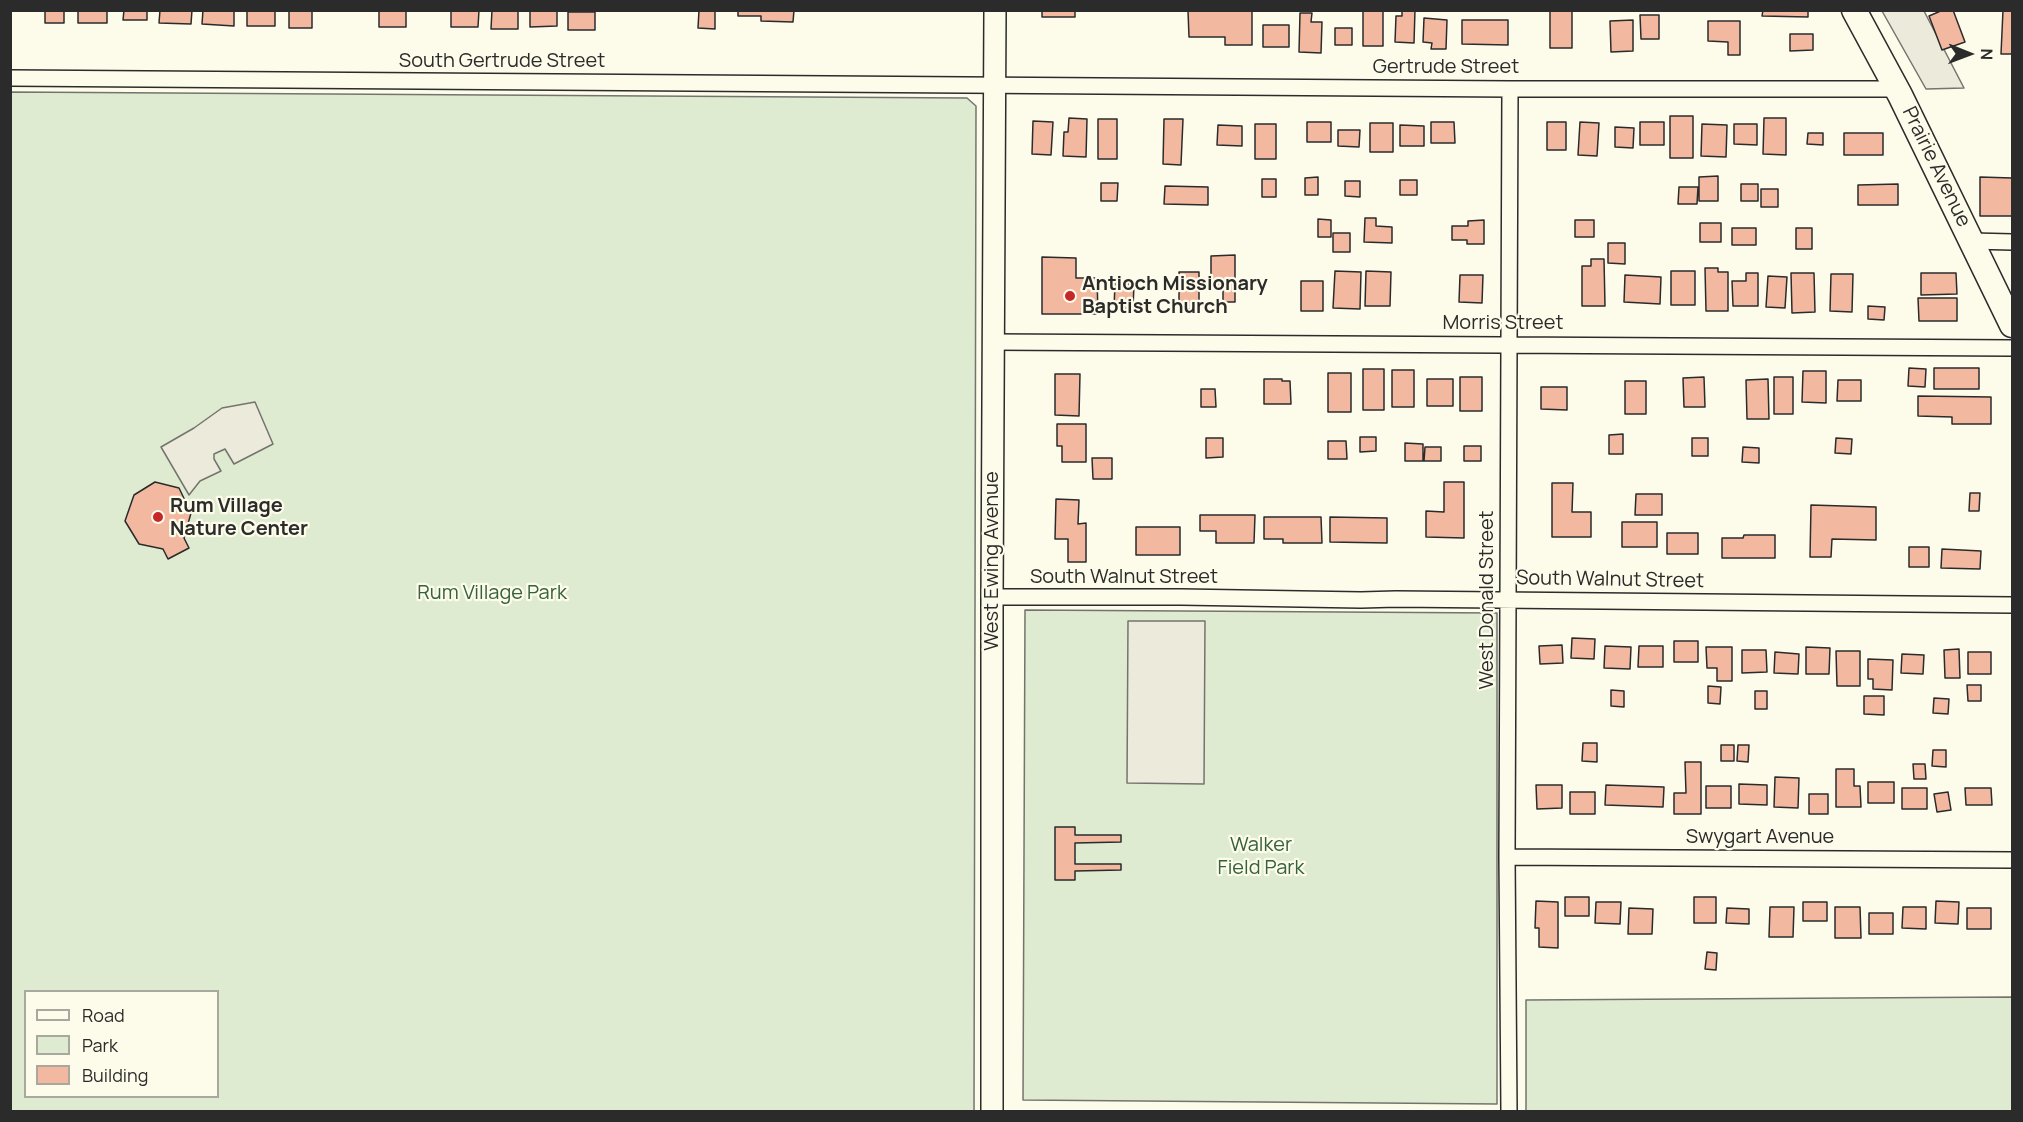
<!DOCTYPE html>
<style>
body{margin:0}
#map{position:relative;width:2023px;height:1122px;overflow:hidden;background:#fdfbea;font-family:Manrope,sans-serif}
canvas{display:block}
.frame{position:absolute;inset:0;border:12px solid #2b2b2b;pointer-events:none}
.legend{position:absolute;left:24px;top:990px;width:195px;height:108px;box-sizing:border-box;background:#fdfbea;border:2px solid #a9a89e;margin:0;padding:8px 10px;list-style:none;font-size:18px;color:#2b2b2b}
.legend li{display:flex;align-items:center;gap:12px;height:30px}
.legend b{width:30px;border:2px solid #a9a89e}
.north{position:absolute;left:1939px;top:24px;width:60px;height:60px;-webkit-text-stroke:4px #fdfbea;paint-order:stroke;rotate:91deg;font-size:16px;font-weight:700;line-height:24px;text-align:center;color:#2b2b2b}
.north::after{content:'';display:block;margin:auto;width:21px;height:27px;background:#2b2b2b;clip-path:polygon(50% 0,100% 100%,50% 72%,0 100%)}
</style>
<div id="map">
<canvas width="2023" height="1122"></canvas>
<div class="frame"></div>
<ul class="legend">
<li><b style="height:8px;background:#fdfbea"></b>Road</li>
<li><b style="height:16px;background:#deebd1"></b>Park</li>
<li><b style="height:16px;background:#f2b8a0"></b>Building</li>
</ul>
<div class="north">N</div>
</div>
<script>
const c = document.querySelector('canvas').getContext('2d');
c.lineJoin = 'round';
function fillPath(path, color) {
  c.fillStyle = color;
  c.fill(path, 'evenodd');
}
function stroke(path, color, width, dash) {
  c.strokeStyle = color;
  c.lineWidth = width;
  c.lineCap = dash ? 'butt' : 'round';
  c.setLineDash(dash || []);
  c.stroke(path);
}
function label(font, color, halo, rows, align = 'center') {
  c.font = font + ' Manrope,sans-serif';
  c.lineWidth = 4.5;
  c.setLineDash([]);
  c.textBaseline = 'middle';
  c.strokeStyle = halo;
  c.fillStyle = color;
  for (const [text, x, y, turn = 0] of rows) {
    c.save();
    c.translate(x, y);
    c.rotate((+turn || 0) * Math.PI / 180);
    c.textAlign = isNaN(turn) ? turn : align;
    if (halo) c.strokeText(text, 0, 0);
    c.fillText(text, 0, 0);
    c.restore();
  }
}
const green = new Path2D(`
 M10 92 967 98 976 106 974 1111H11ZM26 992H218V1096H26Z
 M1025 610 1497 613V1104L1023 1100Z
 M2012 997V1111H1526V1000Z`);
const parking = new Path2D(`
 M1882 11H1924L1964 88 1926 89Z
 M255 402 273 444 234 464 225 449 214 454V459L221 471 200 481 189 495 161 447 194 428 222 408Z
 M1128 621H1205L1204 784 1127 783Z`);
const building = new Path2D(`
 M45 10H64V23H45Z
 M78 10H107V23H78Z
 M124 10H147V20H123Z
 M160 10H192L191 24 159 23Z
 M203 10H234V26L202 24Z
 M247 10H275V26H247Z
 M289 10H312V28H289Z
 M379 10H406V27H379Z
 M451 10H479L478 27H451Z
 M492 10H518V29H491Z
 M530 10H557V26L530 27Z
 M699 10H715V29L698 28Z
 M738 10H794L793 22 761 21V16H738Z
 M1042 10H1075V17H1042Z
 M1363 10H1383V46H1363Z
 M1402 10H1415L1414 43 1395 42 1396 16H1402Z
 M1550 10H1572V48H1550Z
 M1763 10H1808V17L1762 16Z
 M1943 10H1953L1965 42 1942 50 1929 16Z
 M2003 10H2012V54H2001Z
 M1188 11H1252V45H1225V37H1189Z
 M568 12H595V30H568Z
 M1300 13H1312L1311 22H1322L1321 53 1299 52Z
 M1640 15H1659V39H1641Z
 M1424 18 1447 20 1446 49H1431L1432 43 1423 42Z
 M1462 20H1508V45L1462 44Z
 M1633 20V51L1611 52 1610 21Z
 M1708 21H1740V55H1728V42L1708 41Z
 M1263 25H1289V47H1263Z
 M1335 28H1352V45H1335Z
 M1790 34H1813V50L1790 51Z
 M1670 116H1693V158H1670Z
 M1069 118 1087 119 1086 157 1063 156 1064 132H1068Z
 M1764 118H1786V155L1763 154Z
 M1098 119H1117V159H1098Z
 M1164 119H1183L1181 165 1163 164Z
 M1033 121 1053 122 1051 155 1032 154Z
 M1307 122H1331V142H1307Z
 M1431 122H1454L1455 143H1431Z
 M1547 122H1566V150H1547Z
 M1580 122 1599 123 1597 156 1578 155Z
 M1640 122H1664V145H1640Z
 M1370 123H1393V152H1370Z
 M1255 124H1276V159H1255Z
 M1702 124 1727 125 1726 157 1701 156Z
 M1734 124H1757V145L1734 144Z
 M1218 125 1242 126V146L1217 145Z
 M1400 125 1424 126V146H1400Z
 M1615 127 1634 128 1633 148 1615 147Z
 M1338 130H1360L1359 147 1338 146Z
 M1808 133H1823V145L1807 144Z
 M1844 133H1883V155H1844Z
 M1718 176V201H1699V177Z
 M1318 177V195H1305V178Z
 M1980 177 2012 178V216H1980Z
 M1262 179H1276V197H1262Z
 M1400 180H1417V195H1400Z
 M1345 181H1360V197L1345 196Z
 M1101 183H1118L1117 201H1101Z
 M1741 184H1758V201H1741Z
 M1898 184V205H1858V185Z
 M1165 186 1208 187V205L1164 204Z
 M1679 187H1698L1697 204H1678Z
 M1761 189H1778V207H1761Z
 M1365 218H1376V226L1392 227V243L1364 242Z
 M1318 219 1331 220V237H1318Z
 M1484 220V244H1467V240H1452V226H1468V221Z
 M1575 220H1594V237H1575Z
 M1700 223H1721V242H1700Z
 M1732 228H1756V245H1732Z
 M1796 228H1812V249H1796Z
 M1333 233H1350V252H1333Z
 M1608 243H1625V264L1608 263Z
 M1235 255V302H1223V289H1211V256Z
 M1042 257 1076 258V278H1097L1098 314H1042Z
 M1591 259H1604L1605 306H1582V266H1591Z
 M1705 268H1718V272H1728V311H1706Z
 M1335 271 1361 272 1360 309 1333 308Z
 M1366 271 1391 272 1390 306H1365Z
 M1671 271H1695V305H1671Z
 M1179 272H1199V309H1179Z
 M1746 273H1758V306H1733L1732 281H1746Z
 M1791 273H1814L1815 312 1792 313Z
 M1921 273H1956L1957 294 1921 295Z
 M1831 274H1853L1852 312 1830 311Z
 M1460 275H1483L1482 303 1459 302Z
 M1625 275 1661 277 1660 304 1624 302Z
 M1768 276 1787 277 1785 308 1766 307Z
 M1301 281H1323V311H1301Z
 M1115 283 1134 284 1133 309 1114 308Z
 M1918 298H1957V321H1919Z
 M1868 306 1885 307 1884 320 1868 319Z
 M1909 368 1926 369 1925 387 1908 386Z
 M1934 368H1979V389H1934Z
 M1363 369H1384V410H1363Z
 M1392 370H1414V407H1392Z
 M1803 371H1826V403L1802 402Z
 M1328 373H1351V412H1328Z
 M1055 374H1080L1079 416 1055 415Z
 M1460 377H1482V411H1460Z
 M1704 377 1705 407H1684L1683 378Z
 M1774 377H1793V414H1774Z
 M1264 379H1282V381H1290L1291 404H1264Z
 M1427 379H1453V406H1427Z
 M1768 379 1769 419H1747L1746 380Z
 M1838 380H1861V401H1837Z
 M1625 381H1646V414H1625Z
 M1541 387H1567V410L1541 409Z
 M1201 389H1215L1216 407H1201Z
 M1918 396 1991 397V424H1952V417L1918 416Z
 M1057 424H1086V462H1062V446H1057Z
 M1623 434V454H1609V435Z
 M1360 437H1376V451L1360 452Z
 M1206 438H1223V457L1206 458Z
 M1692 438H1708V456H1692Z
 M1836 438 1852 439 1851 454 1835 453Z
 M1328 441H1346L1347 459H1328Z
 M1405 443 1423 444V461H1405Z
 M1464 446H1481V461H1464Z
 M1425 447H1441V461H1424Z
 M1743 447 1759 448V463L1742 462Z
 M1092 458H1112V479H1093Z
 M155 482 179 488 191 513 184 538 189 548 168 559 163 549 139 544 125 521 134 495Z
 M1444 482H1464V538L1426 537V511L1444 512Z
 M1552 483H1573L1572 512H1591V537H1552Z
 M1970 493H1980L1979 511H1969Z
 M1636 494H1662V515H1635Z
 M1056 499 1079 500 1078 524 1086 523V562H1068V539H1055Z
 M1811 505 1876 507V540L1832 539 1831 557H1810Z
 M1200 515H1255L1254 543H1216V531H1200Z
 M1264 517H1321L1322 543H1283V539H1264Z
 M1330 517 1387 518V543L1330 542Z
 M1622 522H1657V547H1622Z
 M1136 527H1180V555H1136Z
 M1667 533H1698V554H1667Z
 M1744 535H1775V558H1722V538H1743Z
 M1909 547H1929V567H1909Z
 M1942 549 1981 551 1980 569 1941 568Z
 M1572 638 1595 639 1594 659 1571 658Z
 M1674 641H1698V662H1674Z
 M1562 645 1563 663 1540 664 1539 646Z
 M1605 646 1631 647 1630 669 1604 668Z
 M1639 646H1663V667H1638Z
 M1706 647H1732V681H1717V668H1707Z
 M1806 647 1830 648 1829 674H1806Z
 M1959 649 1960 678H1945L1944 650Z
 M1742 650H1766L1767 672 1742 673Z
 M1836 651H1860V686H1837Z
 M1775 652 1799 654 1798 674 1774 673Z
 M1968 652H1991V674H1968Z
 M1902 654 1924 655 1923 674 1901 673Z
 M1868 659 1893 660 1892 690 1873 689V679H1868Z
 M1967 685H1981V701H1968Z
 M1708 686 1721 687 1720 704 1708 703Z
 M1611 690 1624 691V707L1611 706Z
 M1755 691H1767V709H1755Z
 M1864 696H1884V715L1864 714Z
 M1934 698 1949 699 1948 714 1933 713Z
 M1583 743H1597V762L1582 761Z
 M1721 745H1734V761H1721Z
 M1738 745H1749L1748 762 1737 761Z
 M1933 750H1946V767L1932 766Z
 M1685 762H1701V814H1674V793H1686Z
 M1913 764H1925L1926 779H1914Z
 M1836 769H1854V786H1860L1861 807H1836Z
 M1775 777 1799 778 1798 808 1774 807Z
 M1868 782H1894V803H1868Z
 M1739 784 1767 785V805L1739 804Z
 M1536 785H1562V808L1537 809Z
 M1606 785 1664 787 1663 807 1605 805Z
 M1706 786H1731V808H1706Z
 M1902 788H1927V809H1902Z
 M1965 788H1991L1992 805H1966Z
 M1570 792H1595V814H1570Z
 M1948 792 1951 810 1937 812 1934 794Z
 M1809 794H1828V814H1809Z
 M1055 827H1075V835H1121V842L1075 843V864H1121V870L1075 871V880H1055Z
 M1565 897H1589V916H1565Z
 M1694 897H1716V923H1694Z
 M1536 901 1558 902V948L1539 947V928H1535Z
 M1936 901 1959 902 1958 924 1935 923Z
 M1596 902H1621L1620 924 1595 923Z
 M1803 902H1827V921H1803Z
 M1770 907H1794L1793 937H1769Z
 M1835 907H1860L1861 938H1835Z
 M1903 907H1926V929L1902 928Z
 M1629 908 1653 909 1652 934H1628Z
 M1727 908 1749 909V924L1726 923Z
 M1967 908H1991V929H1967Z
 M1869 913H1893V934H1869Z
 M1707 952 1717 953 1716 970 1705 969Z`);
const street = new Path2D(`
 M10 78 1510 89H1897
 M1972 241 2012 242
 M993 342 2012 348
 M992 597H1181L1361 600 1396 599 2012 605
 M1507 857 2012 860
 M1509 1112 1507 857 1510 89`);
const secondary = new Path2D(`
 M992 1112V597L995 10`);
const primary = new Path2D(`
 M1854 10 1900 95 2012 325`);
const markers = [
 [1070,296,6,"#c62828"],
 [158,517,6,"#c62828"]
];
const streetNames = [
 ["South Gertrude Street",502,61],
 ["Gertrude Street",1446,67],
 ["Prairie Avenue",1936,167,64],
 ["Morris Street",1503,323],
 ["West Ewing Avenue",992,561,-90],
 ["South Walnut Street",1124,577],
 ["South Walnut Street",1610,580,1],
 ["West Donald Street",1487,600,-90],
 ["Swygart Avenue",1760,837]
];
const poiNames = [
 ["Antioch Missionary",1082,284],
 ["Baptist Church",1082,307],
 ["Rum Village",170,506],
 ["Nature Center",170,529]
];
const parkNames = [
 ["Rum Village Park",492,593],
 ["Walker",1261,845],
 ["Field Park",1261,868]
];
fillPath(green, '#deebd1');
stroke(green, '#74746e', 1.5);
fillPath(parking, '#eceadb');
stroke(parking, '#74746e', 1.5);
fillPath(building, '#f2b8a0');
stroke(building, '#2b2b2b', 1.5);
stroke(street, '#2b2b2b', 18);
stroke(secondary, '#2b2b2b', 24);
stroke(primary, '#2b2b2b', 27);
stroke(street, '#fdfbea', 15);
stroke(secondary, '#fdfbea', 21);
stroke(primary, '#fdfbea', 24);
for (const [x, y, r, color] of markers) {
  const dot = new Path2D();
  dot.arc(x, y, r, 0, 2 * Math.PI);
  c.fillStyle = color;
  c.fill(dot);
  stroke(dot, '#fdfbea', 2);
}
label('20px', '#2b2b2b', '#fdfbea', streetNames);
label('bold 20px', '#2b2b2b', '#fdfbea', poiNames, 'left');
label('20px', '#34623c', '#fdfbea', parkNames);
</script>
